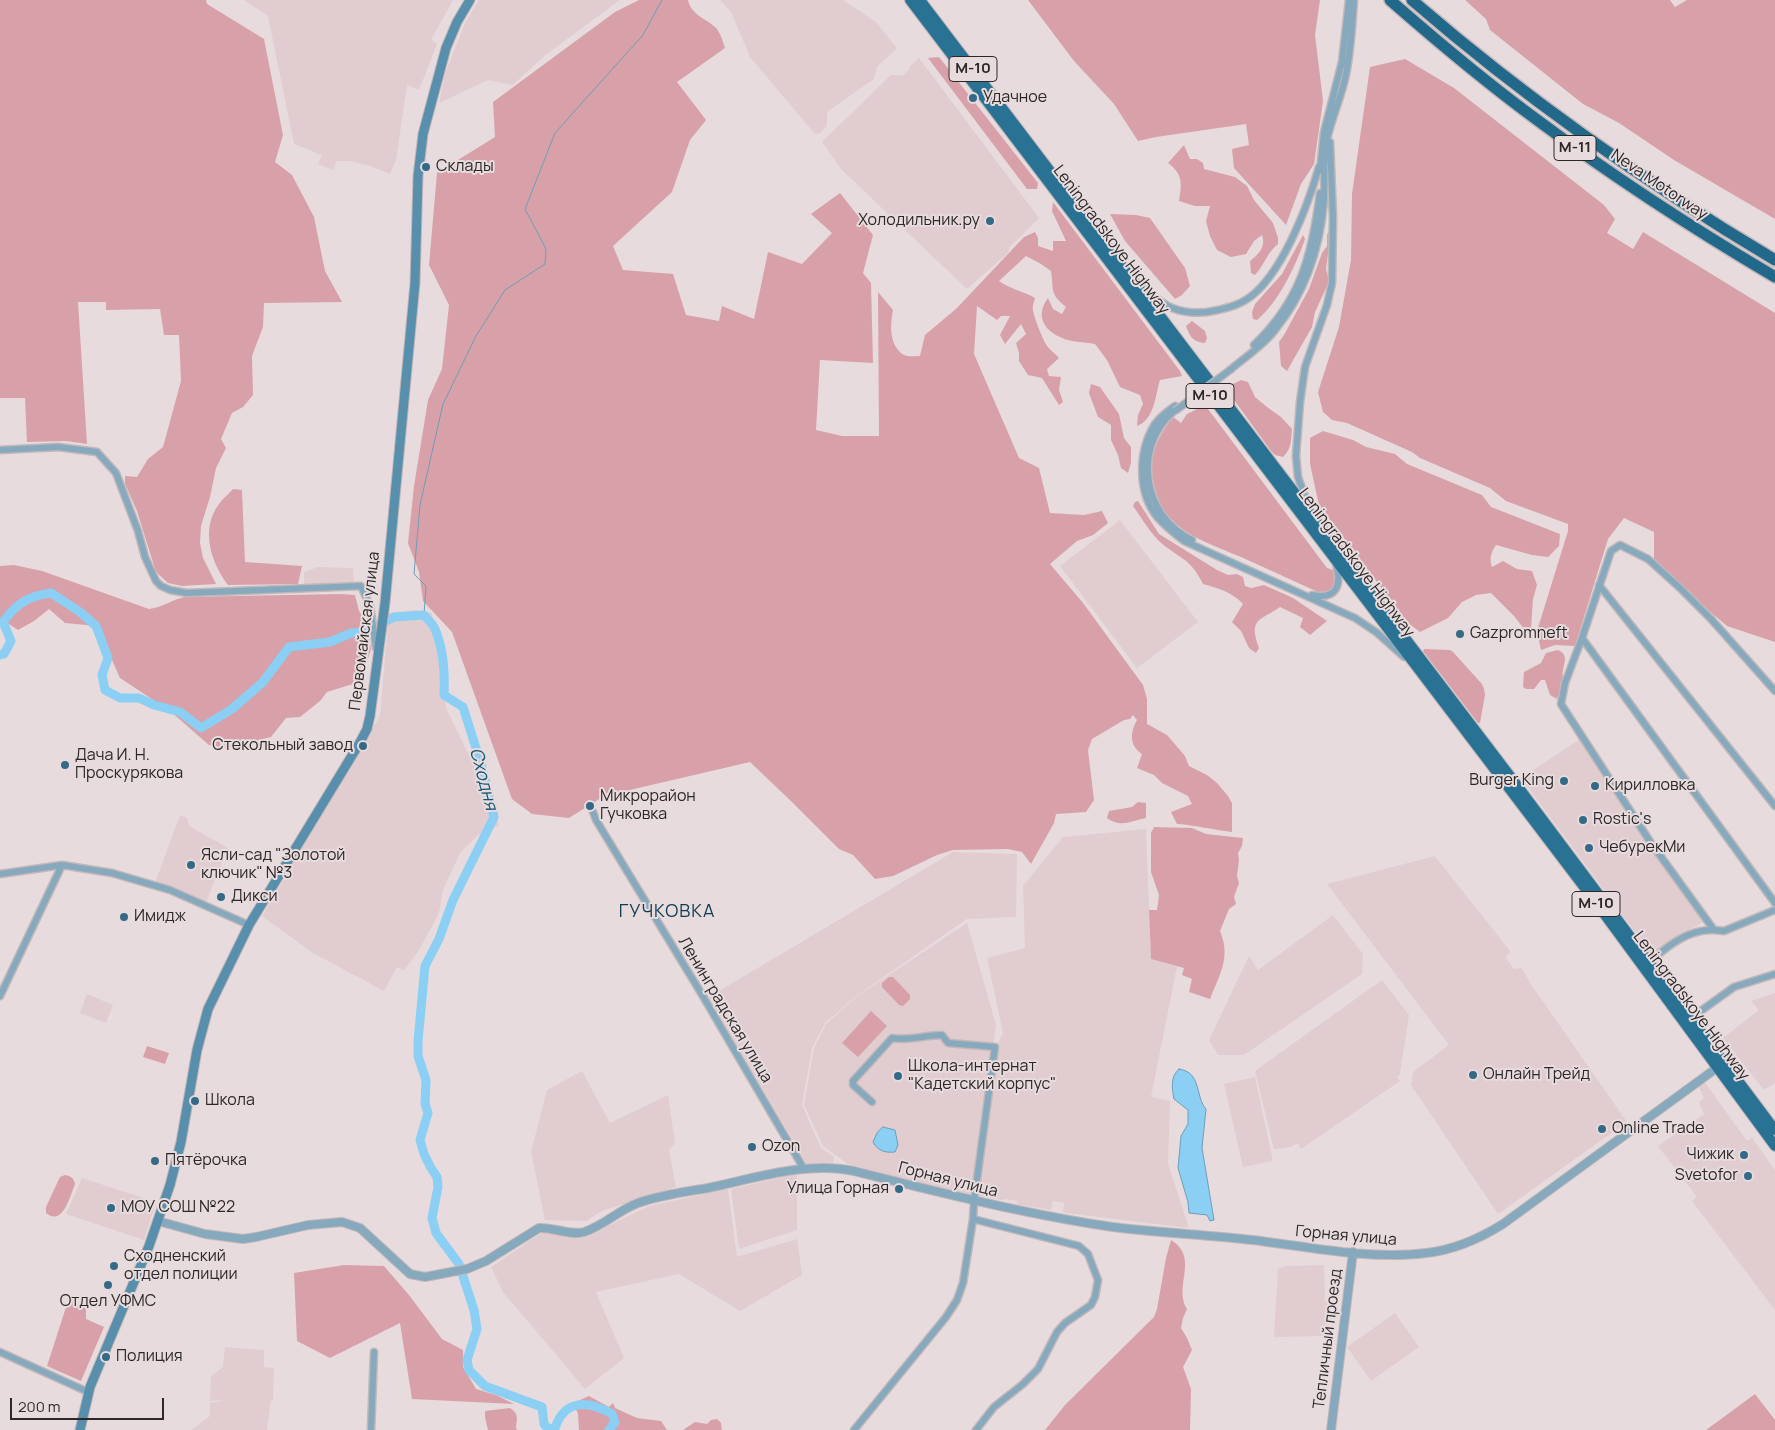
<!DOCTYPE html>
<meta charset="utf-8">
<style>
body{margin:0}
#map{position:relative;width:1775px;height:1430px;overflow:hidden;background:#e7dbdd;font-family:Manrope,sans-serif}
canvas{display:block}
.scale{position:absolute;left:10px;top:1398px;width:154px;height:22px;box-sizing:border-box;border:2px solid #2c2828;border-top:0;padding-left:6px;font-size:15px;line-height:18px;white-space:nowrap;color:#2c2828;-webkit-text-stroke:4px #e7dbdd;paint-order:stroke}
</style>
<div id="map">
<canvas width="1775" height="1430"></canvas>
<div class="scale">200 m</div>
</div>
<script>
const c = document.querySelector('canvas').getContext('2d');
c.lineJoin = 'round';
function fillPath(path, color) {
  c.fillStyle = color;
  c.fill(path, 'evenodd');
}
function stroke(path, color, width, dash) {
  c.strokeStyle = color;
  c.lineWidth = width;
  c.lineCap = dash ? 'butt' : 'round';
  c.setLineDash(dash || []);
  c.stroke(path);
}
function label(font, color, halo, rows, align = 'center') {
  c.font = font + ' Manrope,sans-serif';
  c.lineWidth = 4;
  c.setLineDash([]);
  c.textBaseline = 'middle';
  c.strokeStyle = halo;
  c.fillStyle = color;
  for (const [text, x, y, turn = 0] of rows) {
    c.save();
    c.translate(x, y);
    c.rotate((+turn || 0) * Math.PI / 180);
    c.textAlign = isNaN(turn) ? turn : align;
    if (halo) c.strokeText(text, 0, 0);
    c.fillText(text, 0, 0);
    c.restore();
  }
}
const built = new Path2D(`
 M244 0H453L431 40 437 44 419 90 407 85 396 160 390 174 370 166 350 161H337L333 170 318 164 322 155 294 144 268 16Z
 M479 0H620L544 56 513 85 488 80 439 103 445 74 465 23Z
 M720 0H843L876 22 897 48 877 67 874 79 827 112V126L819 134H815L750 57 731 12Z
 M919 58 1039 218 1009 248 1008 253 967 289 842 170 822 142 891 75H903L910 69 909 67Z
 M1120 520 1198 622 1137 668 1060 566Z
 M318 567 353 568 354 584 304 585V572Z
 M415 610 432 613 446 708 482 782 498 806V826L478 835 460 853 443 890 439 913 418 952 404 970 397 967 384 991 313 953 262 916 380 716 389 613Z
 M1580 739 1703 922 1651 953 1521 778Z
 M180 815 187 818 189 826 228 848 206 902 155 883Z
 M1146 829 1151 959 1177 966 1151 1097 1170 1101 1168 1164 1189 1228 1066 1213 1063 1212 1064 1203 1053 1201 1051 1210 1017 1204 1018 1201 1006 1199 1002 1200 979 1196 997 1046 1003 1033 987 958 1025 948 1023 886 1063 837Z
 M953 852 1017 854 1016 917 967 919 855 997 825 1023 812 1048 802 1105 821 1148 834 1157 833 1163 807 1164 709 997Z
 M1435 856 1510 951 1506 958 1514 969 1522 968 1530 983 1627 1122 1498 1214 1411 1085 1413 1072 1449 1045 1327 884Z
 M1333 915 1363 954 1362 974 1244 1055H1218L1209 1040 1249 956 1258 970Z
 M967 923 996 1025 971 1197 848 1164 823 1146 804 1105 814 1048 826 1024 856 997Z
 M1382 980 1409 1015 1400 1074 1397 1077 1400 1081 1301 1149 1298 1143 1291 1147 1274 1149 1255 1071Z
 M1775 993V1083L1764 1090 1723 1038 1759 1010 1751 1001Z
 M87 994 113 1005 106 1023 80 1013Z
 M582 1071 610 1123 668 1095 675 1143 669 1150 676 1187 602 1211 586 1221 545 1220 531 1152 547 1090Z
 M1255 1077 1273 1161 1243 1167 1224 1084Z
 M1704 1081 1747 1141 1752 1138 1775 1170V1310L1692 1201 1697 1197 1658 1146 1704 1114 1699 1102 1704 1098 1698 1085Z
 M797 1174V1230L739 1249 731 1189Z
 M82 1178 156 1202 144 1240 66 1214Z
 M728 1189 737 1257 797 1239 802 1275 740 1311 679 1274 596 1292 624 1358 585 1389 503 1292 491 1267 544 1231 583 1238 649 1206Z
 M1324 1265 1325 1302 1328 1303 1326 1336 1274 1337 1278 1269 1287 1266Z
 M1395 1313 1419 1347 1371 1381 1347 1347Z
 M225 1347 264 1350V1367L274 1368 273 1400H271L267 1430H191L210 1416V1403L227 1400 210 1401 211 1376 223 1367Z`);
const green = new Path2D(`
 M0 0H206L207 4 264 39 283 135 275 162 292 175 314 217 325 271 342 302 264 303 263 327 252 356 253 395 243 407 232 413 221 439 226 448 216 468 210 497 201 526 200 543 203 558 216 584 182 586 168 583 156 572 137 511 125 484V476L137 477 148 459 163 447 181 381 179 335H164L160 309 106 310V302H78L87 444 66 441 27 442 25 398H0Z
 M639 0H688C691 15 705 18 715 27 720 31 723 42 725 48L677 82 706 120 690 140 672 192 613 246 623 270 673 274 686 315 719 321 722 306 754 319 768 252 802 264 832 233 811 214 840 193 873 235 863 273 871 283 873 363 820 360 816 430 842 436H879L878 292 893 310C890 325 889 346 904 355 908 357 915 356 920 356L925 335 957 308 1024 237 1035 232 1038 238V246L1053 251V241H1066L1052 211 1053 202 1180 371 1182 376 1160 380C1155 396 1155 419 1137 426L1138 415 1143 404 1140 395 1120 387 1107 360 1095 344C1084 342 1069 342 1060 337 1042 329 1036 314 1048 298L1053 309 1062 314 1066 307C1049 293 1054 290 1051 271L1041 264 1026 256 999 281C1010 289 1023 291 1035 298 1034 302 1032 307 1033 310 1034 317 1043 341 1048 347 1051 351 1055 353 1059 358L1047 369 1049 376 1061 377 1059 390 1063 402 1059 405 1042 378 1028 375 1019 361V353L1016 343 1026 334 1021 324 1005 344 1000 335 1010 316H1001L997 320 977 306 974 354 1019 458 1039 468 1050 513 1084 515 1102 511 1108 523 1093 535 1077 541 1050 564 1083 603 1143 685 1147 699V724L1167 735 1185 756 1189 766 1207 775 1217 783 1228 796 1232 803V832C1213 830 1196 825 1177 824L1171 812 1192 804 1188 796 1162 783 1154 775 1137 768 1142 754C1129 745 1130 733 1137 720L1133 715 1130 719 1124 720 1092 739 1088 750 1094 800 1086 812 1056 814 1054 823 1031 864 1022 852 1008 849 953 850 937 855 893 876 875 879 853 855 839 849 792 802 750 762 604 796 569 818 532 814 512 799 452 632 423 601 419 572 408 543 414 486 428 400 442 369 449 305 429 265 437 173 495 137 493 102 615 12Z
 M1028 0H1320L1315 35 1323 101 1314 164 1301 184 1286 225 1234 168 1232 149 1249 145 1246 124 1156 137 1138 141 1114 104 1074 61Z
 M1465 0H1670L1675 7 1687 0H1775V219L1674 160 1619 123 1583 104 1490 30 1486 19Z
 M939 57 1038 183 1037 189H1027L928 58Z
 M1405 59 1454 88 1604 205 1615 219 1607 233 1633 249 1643 232 1775 313V642L1727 626 1654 564V532L1624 518 1608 539 1575 646 1555 645 1541 650 1537 631 1568 531V524L1506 501 1490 488 1420 458 1412 452 1347 423 1332 420 1323 412 1318 392 1339 327 1351 260 1352 194 1370 67Z
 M1184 145 1190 159H1197L1203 163 1204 169 1235 177 1247 186 1254 200 1273 223 1278 238V244C1266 254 1265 264 1255 275L1251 273 1250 261C1259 254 1266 247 1262 235L1254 241 1246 254 1231 257 1217 250 1210 236 1206 221 1210 206H1195L1179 201C1182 184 1183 174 1168 163Z
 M1110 214 1136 215 1150 218 1185 268 1190 286 1182 295 1175 299 1125 241Z
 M1329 230 1330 239 1326 269 1328 277V284L1315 312 1312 327 1287 371 1281 366 1279 342 1284 335 1309 289 1322 253 1327 246V235Z
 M1303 235 1305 239C1296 265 1279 302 1257 320L1253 319 1252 312 1255 304 1282 274Z
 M1192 321 1205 331 1207 338 1205 343C1193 342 1190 337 1186 326Z
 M1241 380 1248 382 1255 397 1267 407 1281 417 1292 429C1291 440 1292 448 1283 457L1275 455 1271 451 1229 393 1231 385Z
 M1091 384 1100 387 1119 414 1124 438 1131 447V463L1128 473 1121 468 1118 455 1111 440V425L1098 417 1089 393Z
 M1197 409H1208L1327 568 1333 570C1340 586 1333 591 1318 592 1292 580 1267 569 1241 557 1215 546 1183 536 1166 513 1161 507 1158 498 1156 492 1147 462 1154 441 1173 417L1181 423 1187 414Z
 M1323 431 1353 440 1366 447 1395 454 1407 464 1482 495 1491 507 1560 534 1559 546 1548 557 1532 555 1496 545C1491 552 1489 559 1492 567L1503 561 1517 569 1532 571 1537 585 1533 599 1531 628 1524 629 1514 616 1491 593 1476 595 1462 602 1448 618 1420 632 1408 623 1319 505 1310 464V438Z
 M233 489 242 490 245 562 302 566 298 584 228 585C211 563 200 529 219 504 223 498 229 494 233 489Z
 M1138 501 1159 534 1217 570 1228 575 1237 574 1243 577 1245 586 1251 588 1264 585 1293 598 1327 621 1310 635 1300 627 1303 618 1280 607C1260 621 1248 618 1259 648L1256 653 1249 648 1241 631 1232 622 1243 604C1232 592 1218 588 1203 584 1190 557 1179 559 1159 541 1149 531 1141 517 1133 506L1135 502Z
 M14 565 42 571 149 609C164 607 171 600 185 597L340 594 355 595 359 611 366 622 371 649 367 662 356 672 359 682 327 692 320 701 300 717 286 718 271 737 225 748 209 745 170 711 120 678 97 626 65 623 49 609 34 621 18 630 1 619 0 622V566Z
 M1424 649 1450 650 1453 652 1482 684 1484 689 1485 695 1480 723H1478L1423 651Z
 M1558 650C1569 655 1564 663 1563 671 1562 675 1563 676 1563 680 1563 686 1559 693 1557 699L1550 695 1545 680H1541L1534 689H1526L1523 687 1524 672 1541 663 1546 653Z
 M1138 802 1146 803V818C1131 821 1120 828 1107 818L1109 811 1132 807Z
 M1154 827 1192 828 1206 834 1243 838 1242 846 1238 853 1239 860 1237 876 1239 883 1234 897 1236 904 1229 909 1220 931C1231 958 1220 973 1210 999L1189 992 1192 979 1182 975 1184 968 1151 959 1149 910H1157L1159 895 1151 872V833Z
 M889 977H893L910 995V999L903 1006 899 1005 882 987V983Z
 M871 1011 887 1026 858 1057 842 1043Z
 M147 1046 169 1053 165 1064 143 1057Z
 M65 1175C71 1176 74 1178 75 1184 70 1196 63 1227 46 1213V1207L60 1177Z
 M1171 1240C1200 1258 1173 1286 1187 1309L1183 1318 1181 1328 1187 1338 1192 1350 1183 1367 1191 1389 1190 1430H1045L1065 1405 1154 1317 1157 1309 1166 1258Z
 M344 1265 384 1266 409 1295 442 1339 463 1350V1367L476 1389 496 1395 514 1404 412 1399 400 1323 330 1358 297 1341 294 1273Z
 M69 1298 86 1309V1319L104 1327 81 1381 47 1366Z
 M1755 1394 1775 1420V1430H1706Z
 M589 1396 609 1407 613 1403 615 1408 637 1418 661 1421 667 1430H579L578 1414 574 1404 578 1401Z
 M510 1408C519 1414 517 1418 516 1428L517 1430H488L485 1417V1411Z
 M717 1419 721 1423 722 1430H683L695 1422 707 1424 711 1420Z`);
const water = new Path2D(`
 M1179 1069C1202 1072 1195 1097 1206 1109L1202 1148 1214 1220 1210 1221 1207 1215 1189 1213 1188 1202 1178 1168 1181 1136 1188 1124V1110L1174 1099C1172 1088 1170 1077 1179 1069Z
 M883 1127 895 1130 898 1145 895 1152C885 1153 878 1151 873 1142L877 1133Z`);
const stream = new Path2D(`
 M424 615 426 586 414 574 420 505 443 404 476 336 505 290 545 264 546 249 525 209 555 133 643 35 662 0`);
const river = new Path2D(`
 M0 655 4 654 11 641 3 622C16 604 28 596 51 593L80 612 96 626 108 658 102 675 105 690 120 698H139L154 705 180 712 201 728 232 709 263 682 289 647 330 642 351 633 364 632 394 617 424 615C427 619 432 623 434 627 444 648 445 673 444 695L463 707 482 767 494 817 453 900 439 939 425 966 418 1041V1056L426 1080 425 1104 428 1113 420 1140 424 1154 431 1168 437 1177 438 1187 432 1218 436 1233 459 1264 474 1310 477 1329 467 1360 469 1370 485 1386 542 1407 544 1424 548 1429 555 1428C565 1398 589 1401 612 1414L615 1422 609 1430`);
const minor = new Path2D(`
 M1320 171 1324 132 1342 62 1349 0
 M1140 285C1149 292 1158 300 1168 306 1181 313 1199 314 1213 311 1229 308 1243 304 1255 293 1285 266 1308 205 1319 167
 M1254 345C1301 300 1312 255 1320 193
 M1230 370C1245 357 1263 346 1275 330 1305 293 1320 248 1324 201 1325 182 1323 163 1326 144 1330 122 1340 101 1345 79 1351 53 1352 26 1354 0
 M1175 406C1168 411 1160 417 1155 424 1138 451 1137 493 1158 518 1166 527 1175 534 1184 541L1355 618 1376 632 1404 657
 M1173 412C1132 448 1143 517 1192 540
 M0 450 58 447 97 452 116 473 138 531 145 557 156 581 161 586 170 590 187 593 361 586 370 606 376 648
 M1308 505 1298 477 1296 456 1300 402 1305 367 1327 305 1332 283 1333 217 1330 142
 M1599 585 1775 806
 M1312 595C1337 600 1342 585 1336 564
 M1582 638 1565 683 1561 704 1651 843 1714 930 1724 931 1775 910
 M1775 691 1711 619 1681 589 1648 559 1620 545 1611 551 1582 638 1775 903
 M593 812 596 820 701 993 804 1169
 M0 874 62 865 112 873 170 890 249 925
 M1649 962C1668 946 1688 929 1714 930
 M0 996 62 865
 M1691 1018 1734 987 1775 974
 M973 1219 1079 1246 1088 1254 1098 1280 1095 1297 1091 1305 1065 1323 1057 1332 1038 1369 1023 1384 994 1407 976 1430
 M0 1352 88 1392
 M371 1430 374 1352
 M854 1430 946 1317 957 1300 963 1283 973 1219 974 1201 995 1047 948 1043 942 1035C925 1035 909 1041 892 1038L853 1081V1085L872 1102`);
const tertiary = new Path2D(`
 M158 1221 205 1234 243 1239 256 1237 308 1225 342 1222 360 1228 410 1274 425 1277 467 1269 486 1261 539 1228C554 1227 570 1236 584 1232 603 1226 619 1210 638 1203 660 1195 685 1192 708 1188 756 1178 806 1161 854 1171 938 1192 1021 1213 1106 1226 1154 1233 1204 1234 1253 1240 1308 1247 1371 1260 1426 1253 1454 1250 1479 1239 1503 1224L1718 1067
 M1331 1430 1353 1252`);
const secondary = new Path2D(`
 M80 1430 90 1387 149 1246 170 1185 181 1142 197 1050 208 1009 249 925 359 744 367 729 370 716 385 603 415 283 418 176 423 134 446 48 457 22 470 0`);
const trunk = new Path2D(`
 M910 0 1594 900 1775 1146
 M920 0 1510 776 1775 1130`);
const motorway = new Path2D(`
 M1390 0C1438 42 1488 84 1540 122 1615 178 1694 229 1775 277
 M1412 0C1525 98 1646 183 1775 260`);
const minorBridge = new Path2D(`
 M1175 411 1230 370`);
const markers = [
 [973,98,5,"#356a86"],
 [426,167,5,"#356a86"],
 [990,221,5,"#356a86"],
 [1460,634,5,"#356a86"],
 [363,746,5,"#356a86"],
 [65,765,5,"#356a86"],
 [1564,781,5,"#356a86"],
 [1595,786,5,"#356a86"],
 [590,806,5,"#356a86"],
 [1583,820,5,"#356a86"],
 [1589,848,5,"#356a86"],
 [191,865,5,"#356a86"],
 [221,897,5,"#356a86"],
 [124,917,5,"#356a86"],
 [1473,1075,5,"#356a86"],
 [898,1076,5,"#356a86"],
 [195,1101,5,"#356a86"],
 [1602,1129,5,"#356a86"],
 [752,1147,5,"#356a86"],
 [1744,1155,5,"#356a86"],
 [155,1161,5,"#356a86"],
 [1748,1176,5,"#356a86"],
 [899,1189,5,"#356a86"],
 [111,1208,5,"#356a86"],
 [114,1266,5,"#356a86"],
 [108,1285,5,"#356a86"],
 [106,1357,5,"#356a86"]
];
const shields = [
 [973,69,48],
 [1575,148,42],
 [1210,396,48],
 [1596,904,48]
];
const shieldNames = [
 ["М-10",973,69],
 ["М-11",1575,148],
 ["М-10",1210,396],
 ["М-10",1596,904]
];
const poiNames = [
 ["Удачное",983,98],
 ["Склады",436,167],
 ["Холодильник.ру",980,221,"right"],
 ["Gazpromneft",1470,634],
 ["Стекольный завод",353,746,"right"],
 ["Дача И. Н.",75,756],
 ["Проскурякова",75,774],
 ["Burger King",1554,781,"right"],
 ["Кирилловка",1605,786],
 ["Микрорайон",600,797],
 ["Гучковка",600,815],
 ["Rostiс's",1593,820],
 ["ЧебурекМи",1599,848],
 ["Ясли-сад \"Золотой",201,856],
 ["ключик\" №3",201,874],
 ["Дикси",231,897],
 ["Имидж",134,917],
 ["Школа-интернат",908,1067],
 ["\"Кадетский корпус\"",908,1085],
 ["Онлайн Трейд",1483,1075],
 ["Школа",205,1101],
 ["Online Trade",1612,1129],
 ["Ozon",762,1147],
 ["Чижик",1734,1155,"right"],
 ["Пятёрочка",165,1161],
 ["Svetofor",1738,1176,"right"],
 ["Улица Горная",889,1189,"right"],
 ["МОУ СОШ №22",121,1208],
 ["Сходненский",124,1257],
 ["отдел полиции",124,1275],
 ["Отдел УФМС",108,1302,"center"],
 ["Полиция",116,1357]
];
const streetNames = [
 ["Neva Motorway",1659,185,34],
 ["Leningradskoye Highway",1111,240,53],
 ["Leningradskoye Highway",1356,563,53],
 ["Первомайская улица",365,631,-83],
 ["Leningradskoye Highway",1691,1006,53],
 ["Ленинградская улица",725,1010,59],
 ["Горная улица",948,1180,14],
 ["Горная улица",1346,1236,5],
 ["Тепличный проезд",1328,1339,-83]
];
const waterNames = [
 ["Сходня",483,779,75]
];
const neighbourhoodNames = [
 ["ГУЧКОВКА",667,912]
];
fillPath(built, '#e1cdd0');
fillPath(green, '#d8a1a9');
fillPath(water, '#8bcff4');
stroke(water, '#6e9db7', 1);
stroke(stream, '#6e9db7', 1);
stroke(river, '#8bcff4', 9);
stroke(minor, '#c2b7b9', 9);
stroke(tertiary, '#c2b7b9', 10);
stroke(secondary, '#c2b7b9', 11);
stroke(trunk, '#c2b7b9', 12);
stroke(motorway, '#c2b7b9', 14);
stroke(minor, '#86a9be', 6);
stroke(tertiary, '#86a9be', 8);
stroke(secondary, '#588fac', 9);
stroke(trunk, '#2a7294', 10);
stroke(motorway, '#22688a', 11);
stroke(minorBridge, '#c2b7b9', 9, []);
stroke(minorBridge, '#86a9be', 6);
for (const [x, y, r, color] of markers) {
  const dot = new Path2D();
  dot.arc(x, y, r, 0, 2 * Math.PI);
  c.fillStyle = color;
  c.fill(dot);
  stroke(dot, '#e7dbdd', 2);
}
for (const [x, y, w] of shields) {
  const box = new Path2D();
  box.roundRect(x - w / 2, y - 12.5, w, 25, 4);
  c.fillStyle = '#e7dbdd';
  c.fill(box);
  stroke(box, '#2c2828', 1);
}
label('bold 15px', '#2c2828', null, shieldNames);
label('16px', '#2c2828', '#e7dbdd', poiNames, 'left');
label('16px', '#2c2828', '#e7dbdd', streetNames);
label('italic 18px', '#125877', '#e7dbdd', waterNames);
c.letterSpacing = '1px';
label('18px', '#0e3b50', '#e7dbdd', neighbourhoodNames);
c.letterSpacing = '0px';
</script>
